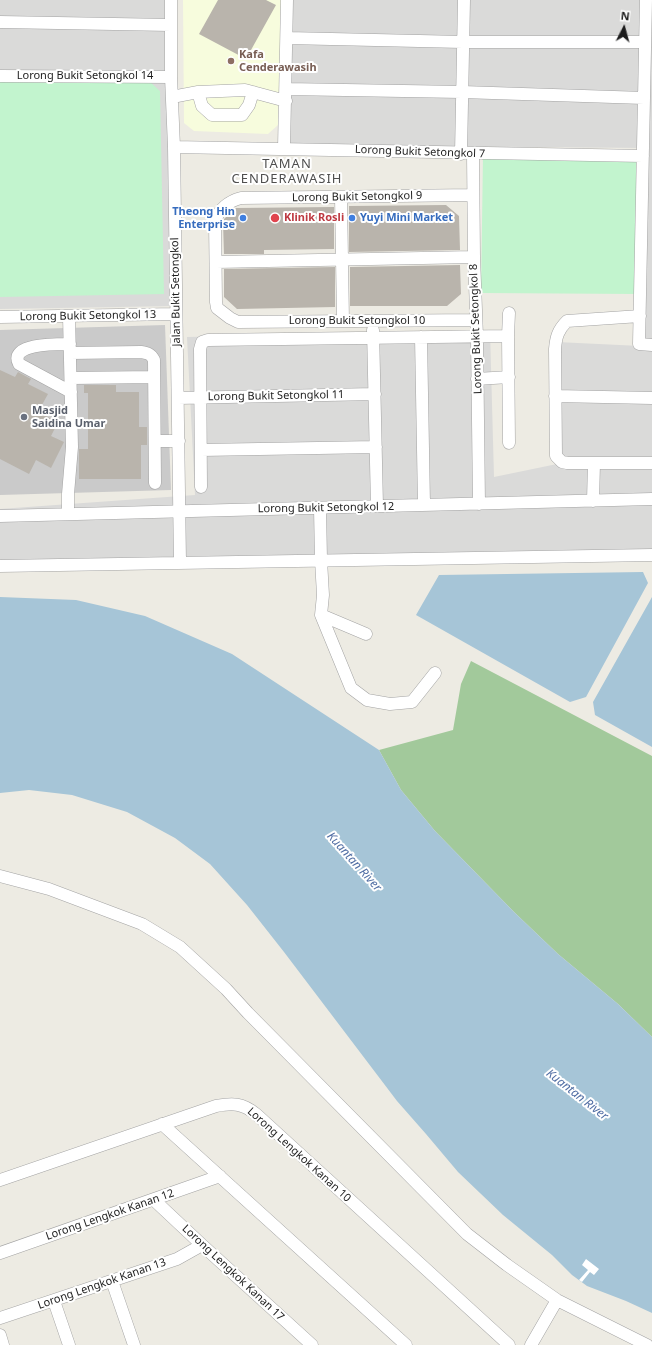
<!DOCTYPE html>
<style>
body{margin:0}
#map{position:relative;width:652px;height:1345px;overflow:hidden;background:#edebe3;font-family:"Noto Sans",sans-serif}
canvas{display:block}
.north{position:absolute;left:604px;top:8px;width:40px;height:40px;-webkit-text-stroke:3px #fff;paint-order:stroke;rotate:6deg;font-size:11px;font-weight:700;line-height:16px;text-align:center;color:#1c1c1c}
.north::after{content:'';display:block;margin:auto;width:14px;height:18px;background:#1c1c1c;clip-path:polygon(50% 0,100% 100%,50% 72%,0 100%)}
</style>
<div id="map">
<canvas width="652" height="1345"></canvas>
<div class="north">N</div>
</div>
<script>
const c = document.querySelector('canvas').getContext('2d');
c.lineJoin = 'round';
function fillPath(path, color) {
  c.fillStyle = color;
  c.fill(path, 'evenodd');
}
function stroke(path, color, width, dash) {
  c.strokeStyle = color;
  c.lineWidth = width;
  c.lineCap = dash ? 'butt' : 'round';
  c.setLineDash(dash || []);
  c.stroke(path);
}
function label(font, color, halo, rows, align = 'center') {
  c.font = font + ' "Noto Sans",sans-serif';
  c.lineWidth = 4;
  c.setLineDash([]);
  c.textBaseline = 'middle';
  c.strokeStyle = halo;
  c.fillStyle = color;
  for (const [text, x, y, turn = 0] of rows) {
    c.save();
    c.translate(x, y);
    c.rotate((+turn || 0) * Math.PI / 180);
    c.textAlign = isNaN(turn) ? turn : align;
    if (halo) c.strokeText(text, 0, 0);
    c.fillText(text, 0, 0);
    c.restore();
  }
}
const residential = new Path2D(`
 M0 0H175L176 306 0 309Z
 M289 0H652V556L0 564V509L195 495 187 337 490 331 494 477 557 464V342L640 346 647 148 286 145Z`);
const education = new Path2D(`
 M183 0H281L278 125 268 134 194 131 184 123Z`);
const religious = new Path2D(`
 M165 325 171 490 0 495V330Z`);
const forest = new Path2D(`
 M471 661 652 756V1037L618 1004 558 954 514 912 435 831 401 790 379 750 453 730 461 684Z`);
const park = new Path2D(`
 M0 80H148L160 91 164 294 0 297Z
 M483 155 638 159 637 294 481 293Z`);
const water = new Path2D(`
 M643 572 648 583 586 697 570 702 416 615 439 575Z
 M0 597 76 600 145 616 232 654 379 750 401 790 435 831 514 912 558 954 618 1004 652 1037V1313L626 1301 587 1286 572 1275 552 1255 503 1215 458 1172 426 1134 397 1101 284 952 247 905 210 864 175 838 127 812 72 795 29 790 0 793Z
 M652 597V747L595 715 593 702Z`);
const pier = new Path2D(`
 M586 1259 599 1269 594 1275 590 1272 582 1282 579 1280 588 1270 582 1265Z`);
const building = new Path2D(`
 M218 0H266L276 5 246 59 199 34Z
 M446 205 459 216 460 250 349 252V206Z
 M334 207V249L264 250V254H224L223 222 224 219 236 208Z
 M460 265 461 294 447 306H350V267Z
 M335 267V307L237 309 224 297V269Z
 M0 370 15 377 18 372 31 379 28 384 48 394 38 412 58 422 51 436 64 442 51 468 36 460 29 474 0 459Z
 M84 385H116V392H139V427H147V445H141V479H79V449H88V393H84Z`);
const minor = new Path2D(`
 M171 0V77L174 147 180 562
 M646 0 639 344 652 345
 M0 22 171 25
 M287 38 463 42H645
 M0 76 171 77
 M286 89 462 92 644 98
 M198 92 202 106 212 115H242L249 105 253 92
 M172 97 198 92 245 90 286 101
 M174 147 643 156
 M284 148 287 0
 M461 154 464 0
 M473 154 474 257 477 337 479 504
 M473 195 241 198C229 201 219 209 215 221L216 302 217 308 230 318 238 322 476 320
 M341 197 343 321
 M216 262 474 257
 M640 316 567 321C558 330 556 337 555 349L556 456 562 462 567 463H652
 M0 317 176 314
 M373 330 377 506
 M508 336 509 313
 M421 337 424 505
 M70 344C58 344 8 343 19 364L71 392
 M70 353 141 352C148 353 151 354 154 360L155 483
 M71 378 154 377
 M477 379 509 377
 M555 396 652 398
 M178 398 375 394
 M155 441H179
 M201 450 376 447
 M201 487 200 349 202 342 208 340 508 336 509 443
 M593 501 594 463
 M320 508 321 560 323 595 321 615 351 688 367 700 390 704 412 702 435 673
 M68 514V494L72 447 69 316
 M0 516 652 499
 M0 566 652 555
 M321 615 366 634
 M0 876 49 889 142 924 180 947 226 989 248 1013 467 1234 507 1265 557 1300 647 1345
 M162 1124 406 1345
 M0 1180 216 1106C233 1103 242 1103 256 1114L509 1345
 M154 1200 202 1245 312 1345
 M0 1253 220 1176
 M112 1281 134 1345
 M54 1301 69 1345
 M0 1318 177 1259 202 1245
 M0 1335 3 1345
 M531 1345 557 1300`);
const markers = [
 [231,61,4,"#8d6e63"],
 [243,218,4,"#3f7fe0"],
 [275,218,5,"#e0444e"],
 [352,218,4,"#3f7fe0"],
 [24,417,4,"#6b7280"]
];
const educationNames = [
 ["Kafa",239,55],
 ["Cenderawasih",239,68]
];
const streetNames = [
 ["Lorong Bukit Setongkol 14",85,76],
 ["Lorong Bukit Setongkol 7",420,152,2],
 ["Lorong Bukit Setongkol 9",357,197,-1],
 ["Jalan Bukit Setongkol",176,292,-91],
 ["Lorong Bukit Setongkol 13",88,316,-1],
 ["Lorong Bukit Setongkol 10",357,321],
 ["Lorong Bukit Setongkol 8",476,329,-92],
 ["Lorong Bukit Setongkol 11",276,396,-1],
 ["Lorong Bukit Setongkol 12",326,508,-1],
 ["Lorong Lengkok Kanan 10",299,1155,42],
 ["Lorong Lengkok Kanan 12",110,1215,-19],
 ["Lorong Lengkok Kanan 17",233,1273,43],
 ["Lorong Lengkok Kanan 13",102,1284,-19]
];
const shopNames = [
 ["Theong Hin",235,212],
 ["Enterprise",235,225],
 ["Yuyi Mini Market",360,218,"left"]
];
const healthNames = [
 ["Klinik Rosli",284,218]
];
const worshipNames = [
 ["Masjid",32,411],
 ["Saidina Umar",32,424]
];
const waterNames = [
 ["Kuantan River",354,862,48],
 ["Kuantan River",577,1095,38]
];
const quarterNames = [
 ["TAMAN",287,164],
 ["CENDERAWASIH",287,179]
];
fillPath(residential, '#dadad9');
fillPath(education, '#f7fcdd');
fillPath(religious, '#cacaca');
fillPath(forest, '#a2c99b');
fillPath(park, '#c2f4ce');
fillPath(water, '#a6c5d7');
fillPath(pier, '#fff');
fillPath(building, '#b9b4ac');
stroke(minor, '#a3a3a3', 13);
stroke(minor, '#fff', 12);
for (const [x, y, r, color] of markers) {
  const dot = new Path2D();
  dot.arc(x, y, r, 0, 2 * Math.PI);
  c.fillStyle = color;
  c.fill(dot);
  stroke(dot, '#fff', 1.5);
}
label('bold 11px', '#785e54', '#fff', educationNames, 'left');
label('11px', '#1c1c1c', '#fff', streetNames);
label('bold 11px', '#366cbe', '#fff', shopNames, 'right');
label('bold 11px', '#be3a42', '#fff', healthNames, 'left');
label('bold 11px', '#5b616d', '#fff', worshipNames, 'left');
label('italic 12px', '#516ea4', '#fff', waterNames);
c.letterSpacing = '1px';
label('13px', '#4f4f4f', '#fff', quarterNames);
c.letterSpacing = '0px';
</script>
